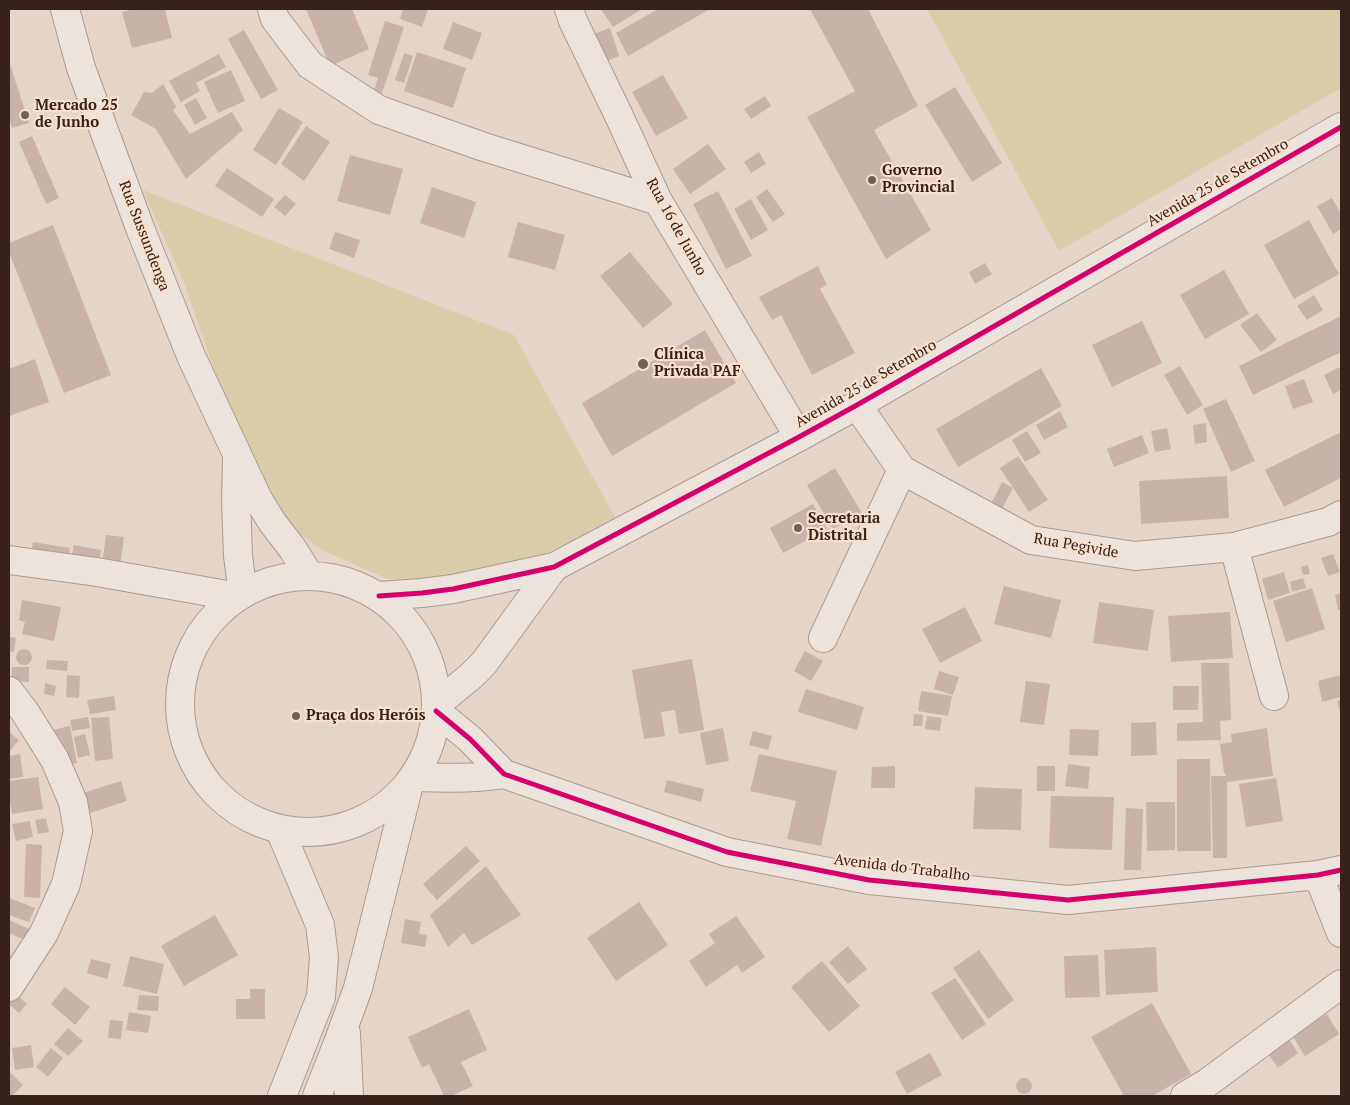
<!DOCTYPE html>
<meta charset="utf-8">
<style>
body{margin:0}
#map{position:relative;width:1350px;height:1105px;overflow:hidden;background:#e5d5c9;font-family:"PT Serif",serif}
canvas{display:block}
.frame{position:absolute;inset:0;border:10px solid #38211b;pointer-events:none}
</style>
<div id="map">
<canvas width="1350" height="1105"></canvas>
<div class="frame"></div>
</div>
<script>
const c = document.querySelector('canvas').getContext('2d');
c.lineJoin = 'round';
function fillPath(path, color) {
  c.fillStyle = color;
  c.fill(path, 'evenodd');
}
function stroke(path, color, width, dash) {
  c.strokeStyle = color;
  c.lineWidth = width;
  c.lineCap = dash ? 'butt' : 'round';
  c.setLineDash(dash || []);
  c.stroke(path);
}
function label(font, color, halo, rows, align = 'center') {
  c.font = font + ' "PT Serif",serif';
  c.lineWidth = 4.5;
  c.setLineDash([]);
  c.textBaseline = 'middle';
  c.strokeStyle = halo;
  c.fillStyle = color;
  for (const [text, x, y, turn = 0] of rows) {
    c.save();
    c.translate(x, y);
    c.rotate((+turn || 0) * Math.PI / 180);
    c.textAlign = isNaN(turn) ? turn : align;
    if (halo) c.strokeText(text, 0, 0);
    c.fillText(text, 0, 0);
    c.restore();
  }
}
const green = new Path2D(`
 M927 9H1341V88L1059 251Z
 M143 190 514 335 615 517 575 539 489 580 431 584 385 578 322 550 272 514 231 419 185 285Z`);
const building = new Path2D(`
 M135 9H165L172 38 132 48 122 12Z
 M306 9H352L369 49 330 66Z
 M403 9H428L422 27 400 19Z
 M601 9H642L613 27Z
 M658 9H710L628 56 616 33Z
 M810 9H868L918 106 874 130 931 230 886 259 807 117 855 91Z
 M385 21 404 27 379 102 371 99 378 78 368 75Z
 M453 22 482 33 472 60 443 49Z
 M610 28 619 56 604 62 594 34Z
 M244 30 278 90 261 99 228 39Z
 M417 52 466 68 453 108 404 91Z
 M404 53 413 56 404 83 395 80Z
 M219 54 226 67 196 83 200 91 181 102 169 81Z
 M9 61 29 123 12 128 9 117Z
 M231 70 245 101 218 113 204 82Z
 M663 75 688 118 656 136 632 92Z
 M163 84 176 107 173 110 190 134 232 112 243 130 186 179 156 129 131 115 144 92 152 93Z
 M955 87 1002 163 972 182 925 105Z
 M765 96 771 106 751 119 744 109Z
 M196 98 207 118 195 125 184 105Z
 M279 108 303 122 276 165 253 150Z
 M306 126 330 142 304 181 281 164Z
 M32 136 59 198 46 204 19 142Z
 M708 144 726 169 690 194 673 169Z
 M759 152 766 164 751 173 744 162Z
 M350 155 403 169 390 215 337 201Z
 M227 168 274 199 262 217 215 186Z
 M432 187 476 202 464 238 420 223Z
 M767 189 785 214 773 222 756 197Z
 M718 191 752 256 726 269 693 204Z
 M285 195 296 204 285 216 274 207Z
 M1332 198 1341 214V229L1333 234 1317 206Z
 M751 199 768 230 751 240 734 209Z
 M1309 220 1339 274 1294 299 1264 245Z
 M518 222 565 235 555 270 508 257Z
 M53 225 111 375 64 393 9 252V243Z
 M335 232 360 240 354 258 329 249Z
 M630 252 673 304 643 328 600 276Z
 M985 263 992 274 975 284 969 272Z
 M818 266 827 285 820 289 855 353 812 375 781 315 772 320 759 297Z
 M1224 270 1249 314 1205 339 1180 295Z
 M1314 295 1323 310 1307 320 1297 306Z
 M1257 313 1277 340 1261 352 1240 325Z
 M1341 316V352L1253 395 1239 366Z
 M1142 321 1162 363 1112 387 1092 345Z
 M705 330 736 383 612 456 582 403Z
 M35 359 49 402 9 416V369Z
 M1180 366 1203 405 1187 415 1164 375Z
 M1340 367 1341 371V390L1333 394 1324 375Z
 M1041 368 1062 406 958 467 936 429Z
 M1304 379 1313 402 1293 409 1285 386Z
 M1226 399 1255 461 1231 472 1203 409Z
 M1060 411 1068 427 1044 440 1036 425Z
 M1206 423 1207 442 1195 444 1193 425Z
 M1167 428 1171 449 1155 452 1151 431Z
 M1027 431 1041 453 1025 462 1012 440Z
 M1341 432V478L1284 507 1265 470Z
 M1142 435 1149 453 1114 467 1107 449Z
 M1018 456 1048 500 1029 512 1000 468Z
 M835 468 862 513 833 529 807 485Z
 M1227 476 1229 518 1141 524 1139 481Z
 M1002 482 1013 488 1001 511 990 506Z
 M813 504 827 529 783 553 770 528Z
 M106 535 124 537 120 568 102 566Z
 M33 542 70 548 66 565 30 559Z
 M74 545 101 550 98 568 70 563Z
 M1333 554 1340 572 1328 576 1321 558Z
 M1308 565 1310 574 1303 575 1301 567Z
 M1284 572 1290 593 1268 600 1262 579Z
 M1303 578 1306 588 1292 592 1290 582Z
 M1004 586 1061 600 1051 638 994 624Z
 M1312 588 1325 629 1286 642 1273 601Z
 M1341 593V609L1338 610 1335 595Z
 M22 600 61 607 54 641 22 634 25 622 19 620Z
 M1099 602 1154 610 1148 651 1093 643Z
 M965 607 982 641 940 663 922 629Z
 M1230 612 1233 658 1171 662 1168 616Z
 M9 637 16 638 14 652 9 651Z
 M16 657a8 8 0 1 1 16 0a8 8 0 1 1-16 0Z
 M805 651 823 661 811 681 794 671Z
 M692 659 704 730 679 734 675 710 661 712 665 736 644 739 632 670Z
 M47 660 68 661 67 671 46 669Z
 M1201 663H1229L1231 720 1220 721 1221 740 1177 741V723L1203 722Z
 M12 667H29V682L11 681Z
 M939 671 959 677 953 695 934 689Z
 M67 675 80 676 79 698 66 697Z
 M1341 675V697L1322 702 1318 681Z
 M1026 681 1050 684 1044 725 1020 722Z
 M45 683 56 686 54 696 44 694Z
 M1173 686H1199L1198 710H1173Z
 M806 689 864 707 857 730 798 712Z
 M921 691 952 696 948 716 918 711Z
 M114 696 116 710 90 714 87 700Z
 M1341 700V716L1337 701Z
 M914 714 923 715 922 726H913Z
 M927 716 942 718 940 731 925 729Z
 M88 717 90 728 72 731 70 720Z
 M109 717 113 759 95 761 91 718Z
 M1156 722 1157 755 1131 756V723Z
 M70 726 77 763 59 766 52 730Z
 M723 728 729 761 706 765 700 733Z
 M1267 728 1273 776 1227 782V858H1213L1211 776H1226L1225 773H1224L1220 744 1232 742 1231 734Z
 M1070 729 1099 730 1098 756 1069 755Z
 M753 731 772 736 768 750 749 745Z
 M9 732 19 740 9 752Z
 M85 734 90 755 78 758 74 737Z
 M20 754 23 777 9 779V756Z
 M759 754 837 771 821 846 787 839 796 801 750 791Z
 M1177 759H1210L1211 851H1177Z
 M1068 764 1090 767 1088 789 1065 786Z
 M895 766V788H871L872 767Z
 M1037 766H1055V791H1037Z
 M38 777 43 809 12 814 9 795V781Z
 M1276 778 1283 821 1246 827 1239 784Z
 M667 780 704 789 701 802 664 792Z
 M121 781 127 801 90 813 83 793Z
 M975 787 1022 789 1021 830 973 829Z
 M1051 796 1114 797 1112 850 1049 848Z
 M1146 802H1175V850L1147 851Z
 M1126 808 1143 809 1141 870H1124Z
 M46 818 49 832 38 834 35 820Z
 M30 821 33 837 16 841 12 824Z
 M26 844 42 845 40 898 24 897Z
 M466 846 480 861 437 900 423 884Z
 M486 866 521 915 472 945 464 933 448 947 430 915Z
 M9 898 35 908 29 922 9 915Z
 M639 902 668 945 616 981 587 938Z
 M215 915 238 955 184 986 161 946Z
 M736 916 765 957 742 973 737 965 706 987 689 961 715 943 709 934Z
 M405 919 421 922 419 934 427 935 425 947 401 943Z
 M9 920 29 929 25 940 9 933Z
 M848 946 867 969 848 984 829 962Z
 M1156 947 1158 992 1106 995 1104 950Z
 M979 950 1014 1000 988 1019 953 968Z
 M1098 955 1100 997 1065 998 1064 956Z
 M130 956 164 964 157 994 123 986Z
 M91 959 111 964 107 979 87 973Z
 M822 961 860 1006 829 1032 791 987Z
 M955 978 986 1024 962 1040 931 993Z
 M65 987 90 1007 75 1025 51 1004Z
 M250 989H265V1019H236V999H250Z
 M17 995 27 1004 19 1013 9 1004Z
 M139 995 159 996 158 1011 137 1010Z
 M1152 1003 1191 1074 1152 1096H1124L1091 1037Z
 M469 1009 487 1050 461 1062 473 1086 451 1096H444L429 1064 422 1068 408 1037Z
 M129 1012 151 1016 148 1033 126 1030Z
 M1327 1014 1339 1034 1305 1056 1292 1035Z
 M110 1020 123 1021 121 1039 108 1038Z
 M68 1028 83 1041 68 1056 54 1044Z
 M1289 1039 1298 1053 1278 1068 1268 1054Z
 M31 1045 34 1067 15 1070 12 1048Z
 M51 1048 63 1058 48 1077 36 1067Z
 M930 1053 942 1075 907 1094 895 1072Z
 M9 1071 23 1085 12 1096H9Z
 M1016 1086a8 8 0 1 1 16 0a8 8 0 1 1-16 0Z`);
const minor = new Path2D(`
 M65 9 81 68 140 228 191 356 258 499 272 522 292 548 309 575
 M272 9 275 19 310 65 379 110 484 147 658 201
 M569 9 573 21 619 116 658 201 799 437
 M857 405 902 470 1031 540 1135 556 1234 547 1328 522 1341 515
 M237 461 236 500 238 556 243 593
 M1234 547 1274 696
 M9 560 97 572 238 597
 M180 704a128 128 0 1 1 256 0a128 128 0 1 1-256 0Z
 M379 596 422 593 453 589 554 567 799 437 857 405 1341 127
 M823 638 902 470
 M9 691 25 712 55 760 73 802 78 831 66 884 44 933 9 987
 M437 704 471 676 484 663 554 567
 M436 711 470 739 504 774 727 852 869 880 1068 900 1318 875 1341 870
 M413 777C444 778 474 779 504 774
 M280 830 320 925 324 957 321 997 282 1096
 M1318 875 1341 933
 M346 1033 349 1096
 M317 1096 338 1043 358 988 409 784
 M1185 1096 1207 1083 1341 984`);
const rail = new Path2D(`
 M1340 1096H1341`);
const cycleway = new Path2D(`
 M379 596 422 593 453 589 554 567 799 437 857 405 1341 127
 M436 711 470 739 504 774 727 852 869 880 1068 900 1318 875 1341 870`);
const markers = [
 [25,115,5,"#756058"],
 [872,180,5,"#756058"],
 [643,364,6,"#756058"],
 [798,528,5,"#756058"],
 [296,716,5,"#756058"]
];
const poiNames = [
 ["Mercado 25",35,106],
 ["de Junho",35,123],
 ["Governo",882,171],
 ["Provincial",882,188],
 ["Clínica",654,355],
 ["Privada PAF",654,372],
 ["Secretaria",808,519],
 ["Distrital",808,536],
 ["Praça dos Heróis",306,716]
];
const streetNames = [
 ["Avenida 25 de Setembro",1218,183,-30],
 ["Rua 16 de Junho",676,227,61],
 ["Rua Sussundenga",144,236,69],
 ["Avenida 25 de Setembro",866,384,-30],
 ["Rua Pegivide",1076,546,10],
 ["Avenida do Trabalho",902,868,7]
];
fillPath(green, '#d9cdaa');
fillPath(building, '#c9b2aa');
stroke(minor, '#aa9b93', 30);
stroke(minor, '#ece3dc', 28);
stroke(rail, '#aba29c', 4, [9, 9]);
stroke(cycleway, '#d6006c', 5);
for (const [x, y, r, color] of markers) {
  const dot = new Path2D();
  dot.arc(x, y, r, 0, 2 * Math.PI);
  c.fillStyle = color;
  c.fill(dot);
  stroke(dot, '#f8e0cd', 2);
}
label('bold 15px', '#38211b', '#f8e0cd', poiNames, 'left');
label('15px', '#38211b', '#f8e0cd', streetNames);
</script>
